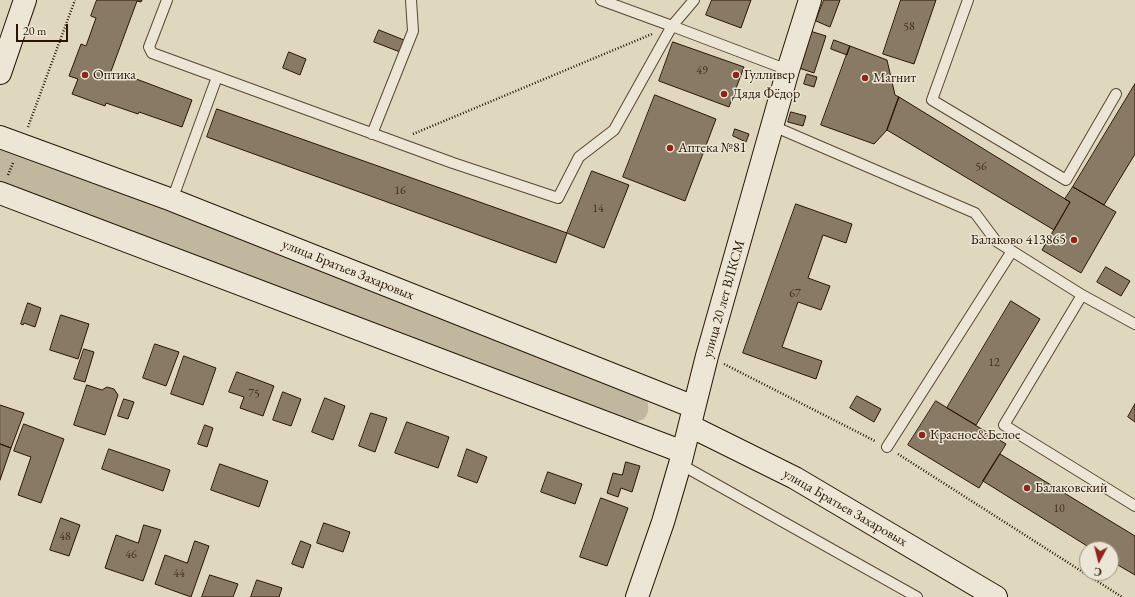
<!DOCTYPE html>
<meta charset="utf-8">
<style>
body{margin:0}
#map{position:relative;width:1135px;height:597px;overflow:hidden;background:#e0d8be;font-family:"EB Garamond",serif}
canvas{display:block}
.north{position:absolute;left:1079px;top:541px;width:40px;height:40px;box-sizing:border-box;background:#ebe6d5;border:1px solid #9e9281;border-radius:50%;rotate:187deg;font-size:11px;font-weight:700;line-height:16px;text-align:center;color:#2a1504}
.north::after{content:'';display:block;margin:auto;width:14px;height:18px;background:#8f2418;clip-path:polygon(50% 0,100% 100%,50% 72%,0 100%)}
.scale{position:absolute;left:16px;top:24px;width:52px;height:18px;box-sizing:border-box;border:2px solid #2a1504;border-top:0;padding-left:5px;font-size:12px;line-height:14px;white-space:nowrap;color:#2a1504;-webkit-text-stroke:3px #ebe6d5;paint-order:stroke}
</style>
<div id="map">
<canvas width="1135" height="597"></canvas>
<div class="north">С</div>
<div class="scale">20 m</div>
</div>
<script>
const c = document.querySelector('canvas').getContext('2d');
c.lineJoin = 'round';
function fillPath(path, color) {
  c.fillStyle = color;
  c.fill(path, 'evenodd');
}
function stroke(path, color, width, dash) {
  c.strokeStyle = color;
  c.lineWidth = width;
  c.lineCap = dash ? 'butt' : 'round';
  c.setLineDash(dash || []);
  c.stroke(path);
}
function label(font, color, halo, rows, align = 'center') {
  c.font = font + ' "EB Garamond",serif';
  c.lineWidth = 3;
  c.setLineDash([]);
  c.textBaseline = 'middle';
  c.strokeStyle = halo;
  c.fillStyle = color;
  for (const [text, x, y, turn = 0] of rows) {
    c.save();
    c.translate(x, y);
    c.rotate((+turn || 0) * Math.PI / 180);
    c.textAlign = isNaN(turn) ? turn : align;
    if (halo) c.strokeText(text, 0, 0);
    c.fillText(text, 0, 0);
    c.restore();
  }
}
const green = new Path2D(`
 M0 146 9 147 646 397C652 413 646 424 628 421L0 182Z`);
const building = new Path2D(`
 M97 0H142L141 2 137 1 110 74 122 78 123 74 192 100 182 127 139 112 138 114 106 103 105 106 72 94 78 79 69 76 81 44 86 46 96 18 91 16Z
 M712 0H751L741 28 706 15Z
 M824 0H840L830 27 816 21Z
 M901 0H936L914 64 883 54Z
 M379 30 404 40 400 52 374 42Z
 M810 31 826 36 814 73 799 68Z
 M834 40 850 46 847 55 831 49Z
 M673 42 744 67 729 107 659 81Z
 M850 46 887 60 895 95 899 97 887 130 874 144 821 125Z
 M289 52 306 59 300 75 283 68Z
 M807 74 817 77 814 87 804 84Z
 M1135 84V154L1104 205 1073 187Z
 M655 95 716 119 685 201 623 177Z
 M899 97 1070 202 1054 230 887 130Z
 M217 109 567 233 556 263 207 137Z
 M791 112 806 116 803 126 788 122Z
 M735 129 749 134 746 142 733 136Z
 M592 171 629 185 604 248 567 233Z
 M1073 187 1116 212 1081 273 1042 250 1070 202 1065 199Z
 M796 204 852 224 846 243 823 235 808 278 830 286 821 310 798 302 782 347 822 361 816 379 743 353Z
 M1106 267 1130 281 1121 296 1097 282Z
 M1011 301 1040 319 976 425 947 408Z
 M28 303 41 308 35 327 24 323 23 325 21 324Z
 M61 315 89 324 78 359 50 350Z
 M155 344 179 352 166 386 143 378Z
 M84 349 94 352 85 382 74 379Z
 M184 356 216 368 203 405 171 394Z
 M237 372 274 386 263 416 240 408 244 397 229 392Z
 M87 385 102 390 107 387 114 389 118 395 105 435 74 425Z
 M283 392 301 399 291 426 273 420Z
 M857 396 881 409 874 422 850 408Z
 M325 398 345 406 333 440 312 432Z
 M124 399 134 402 128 419 118 416Z
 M936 401 1006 444 979 488 908 445Z
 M1135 404V422L1128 417Z
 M0 405 24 413 11 448 0 444Z
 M371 413 387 418 375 452 359 446Z
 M407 422 449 437 438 468 395 453Z
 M24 424 64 439 41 503 18 495 31 457 14 451Z
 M205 425 213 428 207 447 198 444Z
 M0 444 11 448 0 480Z
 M109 449 170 470 163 491 102 469Z
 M467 449 487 457 477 483 458 476Z
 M1000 454 1135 536V575L1111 561V549H1092L983 481Z
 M626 462 640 466 632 492 621 488 618 497 607 493 613 473 622 475Z
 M220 464 268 481 259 507 211 490Z
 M548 472 582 484 575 504 541 492Z
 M601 498 628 508 607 566 580 557Z
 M61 518 80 525 69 556 50 550Z
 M324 523 350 532 343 552 317 543Z
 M144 525 161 530 143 581 105 568 116 535 138 543Z
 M195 541 209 546 191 597 155 584 165 555 187 563Z
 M301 541 311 545 303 568 292 564Z
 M210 575 238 584 233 597H202Z
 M257 580 282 588 279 597H251Z`);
const path = new Path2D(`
 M28 127 75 0
 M413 134 652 34
 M8 175 13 163
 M724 364 875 441
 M898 454 1122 597`);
const lane = new Path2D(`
 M167 0 149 47 152 53 453 163 558 198 579 157 614 130 672 26 788 70
 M601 0 672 26 694 0
 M968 0 932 100 1066 180 1116 94
 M773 126 975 213 996 241 1082 295 1135 324
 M372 134 413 31 411 0
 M172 200 217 77
 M1082 295 1004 425 1135 506
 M887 447 1012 251
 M680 464 917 597`);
const secondary = new Path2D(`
 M0 73 25 0
 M0 137 172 200 694 407
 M0 193 683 452
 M690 426 795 478 996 597
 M637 597 663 522 680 464 707 356 788 70 810 0`);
const markers = [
 [85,75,4,"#8f2418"],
 [736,75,4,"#8f2418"],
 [865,78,4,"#8f2418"],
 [724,94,4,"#8f2418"],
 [670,148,4,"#8f2418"],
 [1074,240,4,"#8f2418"],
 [922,435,4,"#8f2418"],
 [1027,488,4,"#8f2418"]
];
const numberNames = [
 ["58",909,27],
 ["49",702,71],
 ["56",981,167],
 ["16",400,191],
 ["14",598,209],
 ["67",795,294],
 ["12",994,363],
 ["75",254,394],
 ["10",1059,509],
 ["48",65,537],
 ["46",131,555],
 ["44",179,574]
];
const poiNames = [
 ["Оптика",93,75],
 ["Гулливер",744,75],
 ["Магнит",873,78],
 ["Дядя Фёдор",732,94],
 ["Аптека №81",678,148],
 ["Балаково 413865",1066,240,"right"],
 ["Красное&Белое",930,435],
 ["Балаковский",1035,488]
];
const streetNames = [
 ["улица Братьев Захаровых",348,270,22],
 ["улица 20 лет ВЛКСМ",724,299,-74],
 ["улица Братьев Захаровых",845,508,30]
];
fillPath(green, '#c1b79e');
fillPath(building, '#897a65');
stroke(building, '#2a1504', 1);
stroke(lane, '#584632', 12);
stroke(secondary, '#2a1504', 24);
stroke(path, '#2a1504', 2.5, [1, 2]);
stroke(lane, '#ebe6d5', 10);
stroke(secondary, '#ebe6d5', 22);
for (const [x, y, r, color] of markers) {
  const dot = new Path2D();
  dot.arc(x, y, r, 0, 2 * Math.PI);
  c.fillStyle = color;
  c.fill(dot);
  stroke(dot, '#ebe6d5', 1.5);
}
label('12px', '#422e1c', null, numberNames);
label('14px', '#2a1504', '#ebe6d5', poiNames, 'left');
label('14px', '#2a1504', '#ebe6d5', streetNames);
</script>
